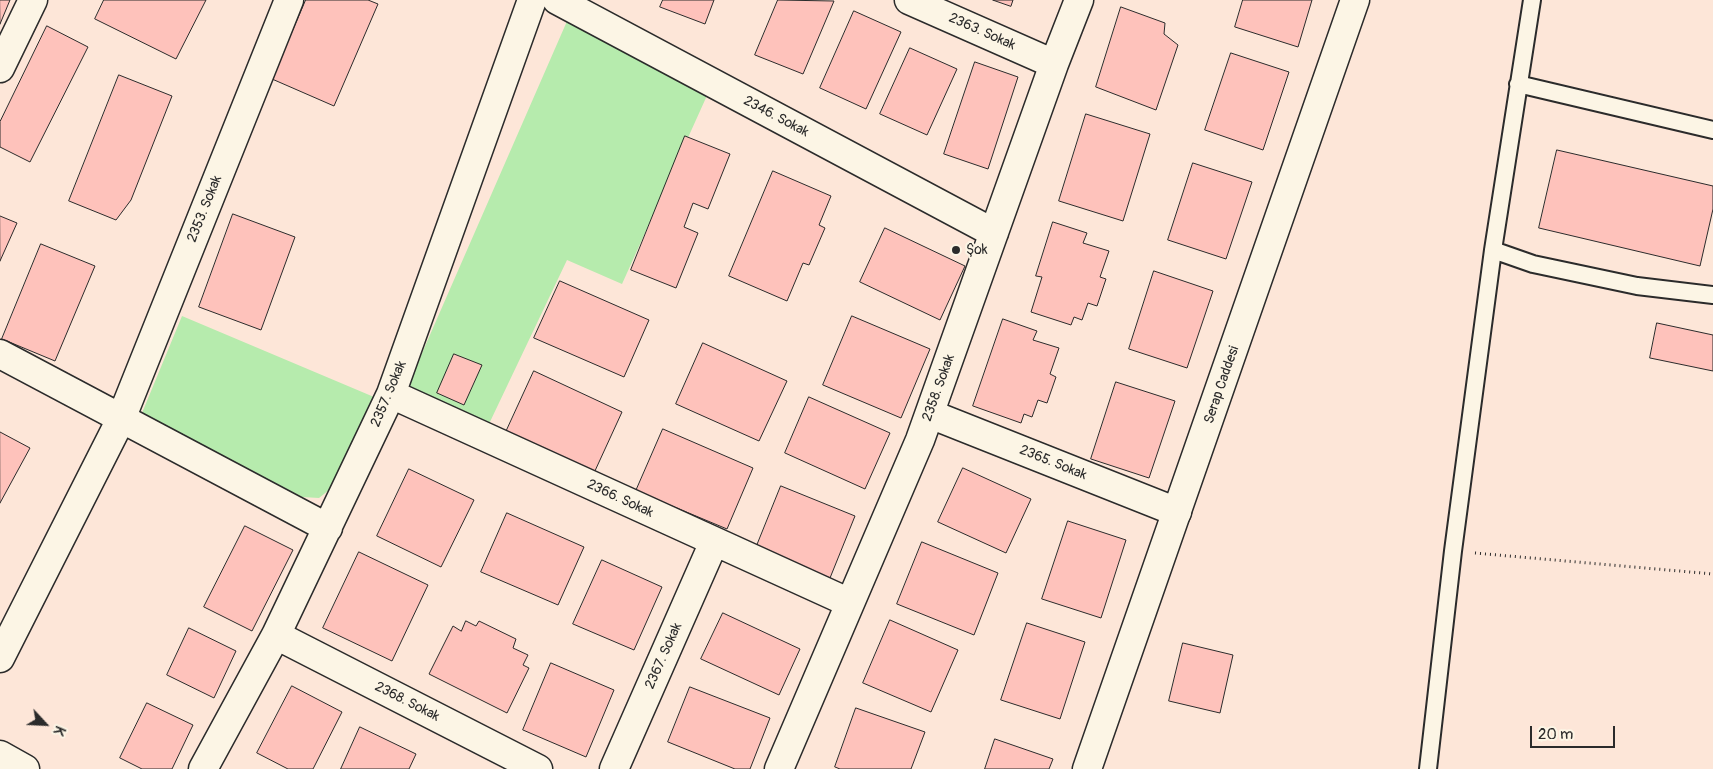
<!DOCTYPE html>
<meta charset="utf-8">
<style>
body{margin:0}
#map{position:relative;width:1713px;height:769px;overflow:hidden;background:#fde6d8;font-family:Pangolin,sans-serif}
canvas{display:block}
.north{position:absolute;left:20px;top:699px;width:50px;height:50px;-webkit-text-stroke:4px #fcf5e5;paint-order:stroke;rotate:115deg;font-size:14px;font-weight:700;line-height:20px;text-align:center;color:#2b2b2b}
.north::after{content:'';display:block;margin:auto;width:18px;height:22px;background:#2b2b2b;clip-path:polygon(50% 0,100% 100%,50% 72%,0 100%)}
.scale{position:absolute;left:1530px;top:726px;width:85px;height:22px;box-sizing:border-box;border:2px solid #2b2b2b;border-top:0;padding-left:6px;font-size:15px;line-height:18px;white-space:nowrap;color:#2b2b2b;-webkit-text-stroke:4px #fcf5e5;paint-order:stroke}
</style>
<div id="map">
<canvas width="1713" height="769"></canvas>
<div class="north">K</div>
<div class="scale">20 m</div>
</div>
<script>
const c = document.querySelector('canvas').getContext('2d');
c.lineJoin = 'round';
function fillPath(path, color) {
  c.fillStyle = color;
  c.fill(path, 'evenodd');
}
function stroke(path, color, width, dash) {
  c.strokeStyle = color;
  c.lineWidth = width;
  c.lineCap = dash ? 'butt' : 'round';
  c.setLineDash(dash || []);
  c.stroke(path);
}
function label(font, color, halo, rows, align = 'center') {
  c.font = font + ' Pangolin,sans-serif';
  c.lineWidth = 4;
  c.setLineDash([]);
  c.textBaseline = 'middle';
  c.strokeStyle = halo;
  c.fillStyle = color;
  for (const [text, x, y, turn = 0] of rows) {
    c.save();
    c.translate(x, y);
    c.rotate((+turn || 0) * Math.PI / 180);
    c.textAlign = isNaN(turn) ? turn : align;
    if (halo) c.strokeText(text, 0, 0);
    c.fillText(text, 0, 0);
    c.restore();
  }
}
const green = new Path2D(`
 M571 12 714 80 622 284 567 260 488 426 405 392Z
 M182 316 374 397 329 490 319 498 302 497 142 413Z`);
const building = new Path2D(`
 M0 0H10L0 24Z
 M104 0H206L176 59 95 19Z
 M306 0H368L378 4 334 106 272 79Z
 M663 0H714L705 24 660 7Z
 M778 0 834 1 803 74 755 55Z
 M993 0H1013L1011 6Z
 M1243 0H1312L1298 47 1235 27Z
 M1121 7 1165 23 1164 34 1178 45 1156 110 1096 87Z
 M854 11 901 32 866 109 820 88Z
 M47 26 88 47 30 162 0 147V122Z
 M910 48 957 69 927 135 880 114Z
 M1231 53 1289 72 1263 150 1205 130Z
 M975 62 1018 77 988 169 944 154Z
 M119 75 172 96 131 200 116 220 69 201Z
 M1086 114 1150 134 1123 221 1059 201Z
 M685 136 730 154 708 209 693 203 684 227 698 233 676 288 631 270Z
 M1557 150 1713 186V209L1700 266 1539 228Z
 M1193 163 1252 182 1226 259 1168 240Z
 M773 171 831 196 819 225 825 228 809 265 803 263 787 301 729 276Z
 M233 214 295 237 261 330 199 307Z
 M0 216 17 223 0 261Z
 M1053 222 1087 233 1083 243 1109 251 1100 277 1106 279 1097 306 1088 303 1082 320 1074 317 1071 325 1031 312 1042 277 1036 276Z
 M885 228 965 266 940 320 860 282Z
 M41 244 95 266 55 361 2 339Z
 M1154 271 1213 291 1187 368 1129 349Z
 M560 281 649 320 624 377 534 338Z
 M852 316 930 349 901 418 823 385Z
 M1003 319 1037 331 1033 340 1059 348 1050 374 1056 377 1047 403 1038 400 1032 417 1024 414 1021 423 973 406Z
 M1657 323 1713 335V371L1650 358Z
 M703 343 787 381 759 441 676 404Z
 M454 354 482 365 464 405 437 393Z
 M534 371 622 412 594 473 506 432Z
 M1116 382 1175 401 1149 478 1091 459Z
 M809 397 890 433 865 489 785 453Z
 M663 429 753 468 727 529 636 491Z
 M0 432 30 448 0 503Z
 M963 468 1031 499 1006 553 938 522Z
 M409 469 474 500 441 567 377 536Z
 M781 486 855 516 830 578 756 548Z
 M507 513 584 547 558 605 481 572Z
 M1068 521 1126 540 1101 618 1042 599Z
 M245 526 293 550 252 631 204 607Z
 M922 542 998 573 974 635 897 604Z
 M359 552 428 585 392 661 323 628Z
 M602 560 662 587 634 650 573 624Z
 M723 613 800 649 779 695 701 659Z
 M890 620 958 650 931 712 863 683Z
 M466 621 476 626 479 621 516 639 513 648 528 655 523 665 529 668 507 713 429 674 453 626 461 631Z
 M1027 623 1085 642 1060 719 1001 700Z
 M189 628 236 651 214 698 167 675Z
 M1183 643 1233 655 1220 713 1169 701Z
 M551 663 614 690 586 757 523 730Z
 M292 686 342 712 313 769H288L257 753Z
 M690 687 770 718 750 769H735L668 742Z
 M147 703 193 725 172 769H142L120 758Z
 M856 708 925 732 911 769H840L835 767Z
 M360 727 416 754 409 769H341Z
 M995 739 1053 759 1049 769H985Z`);
const path = new Path2D(`
 M1475 553 1713 574`);
const lane = new Path2D(`
 M1518 84 1713 130
 M1493 250 1533 264 1637 286 1713 295
 M1428 769 1453 551 1493 250 1532 0`);
const street = new Path2D(`
 M557 0 994 233
 M909 0 1054 64
 M0 68 33 0
 M0 354 328 528
 M391 394 850 603
 M930 414 1177 512
 M276 635 538 769
 M0 658 121 419 289 0
 M203 769 276 635 391 394 532 0
 M614 769 714 542
 M779 769 920 440 1054 64 1079 0`);
const secondary = new Path2D(`
 M0 755 25 769
 M1087 769 1355 0`);
const markers = [
 [956,250,5,"#2b2b2b"]
];
const streetNames = [
 ["2363. Sokak",982,32,24],
 ["2346. Sokak",776,117,28],
 ["2353. Sokak",205,209,-68],
 ["Serap Caddesi",1222,385,-71],
 ["2358. Sokak",939,388,-70],
 ["2357. Sokak",389,394,-67],
 ["2365. Sokak",1053,463,22],
 ["2366. Sokak",620,499,25],
 ["2367. Sokak",664,656,-66],
 ["2368. Sokak",407,702,27]
];
const poiNames = [
 ["Şok",966,250]
];
fillPath(green, '#b6ebad');
fillPath(building, '#fec2bb');
stroke(building, '#2b2b2b', 1);
stroke(lane, '#2b2b2b', 20);
stroke(street, '#2b2b2b', 31);
stroke(secondary, '#2b2b2b', 31);
stroke(path, '#2b2b2b', 3, [1, 4]);
stroke(lane, '#fcf5e5', 16);
stroke(street, '#fcf5e5', 28);
stroke(secondary, '#fcf5e5', 28);
for (const [x, y, r, color] of markers) {
  const dot = new Path2D();
  dot.arc(x, y, r, 0, 2 * Math.PI);
  c.fillStyle = color;
  c.fill(dot);
  stroke(dot, '#fcf5e5', 2);
}
label('14px', '#2b2b2b', '#fcf5e5', streetNames);
label('14px', '#2b2b2b', '#fcf5e5', poiNames, 'left');
</script>
